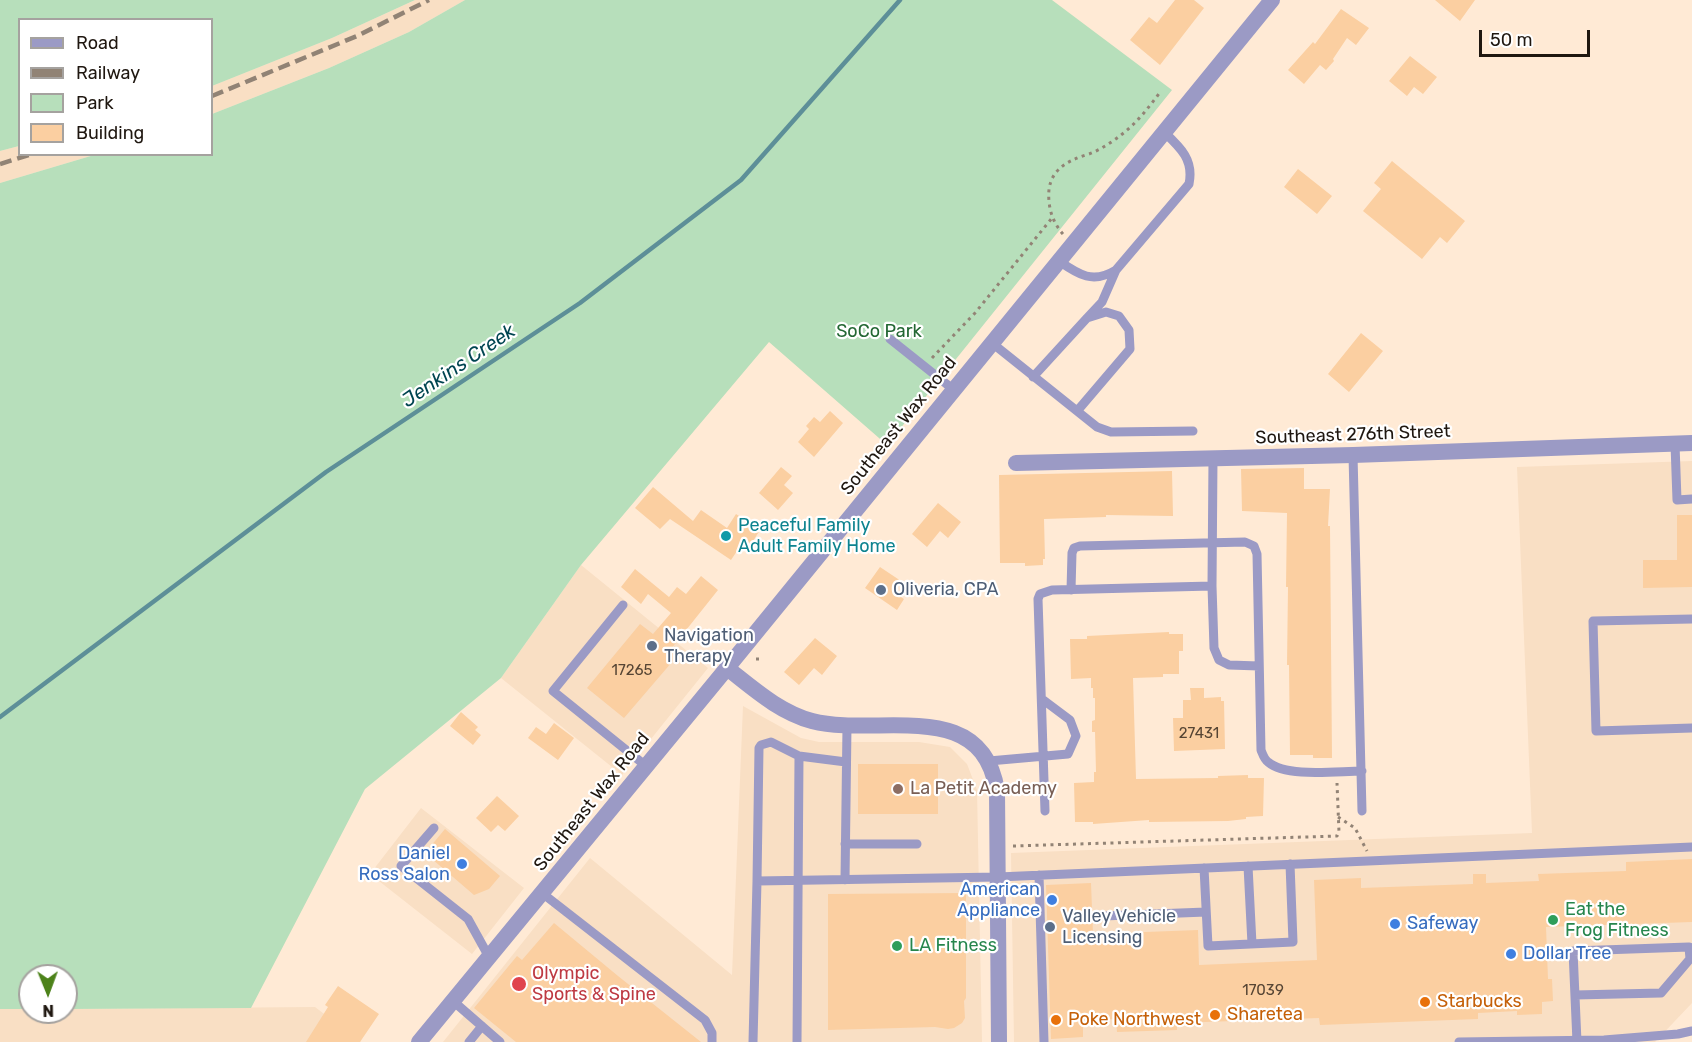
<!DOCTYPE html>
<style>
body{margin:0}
#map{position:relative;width:1692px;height:1042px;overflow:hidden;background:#ffead5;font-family:Rubik,sans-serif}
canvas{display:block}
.legend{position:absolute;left:18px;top:18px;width:195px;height:138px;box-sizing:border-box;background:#fff;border:2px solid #a5a29f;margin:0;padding:8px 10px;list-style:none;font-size:18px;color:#1f1710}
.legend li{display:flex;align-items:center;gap:12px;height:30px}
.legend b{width:30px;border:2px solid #a5a29f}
.north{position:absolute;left:18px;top:964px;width:60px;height:60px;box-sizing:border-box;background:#fff;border:2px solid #a5a29f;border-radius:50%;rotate:179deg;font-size:16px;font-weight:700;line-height:24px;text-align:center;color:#1f1710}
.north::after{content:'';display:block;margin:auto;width:21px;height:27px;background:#4c821a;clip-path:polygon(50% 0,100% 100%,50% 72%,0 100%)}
.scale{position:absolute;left:1479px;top:30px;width:111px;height:27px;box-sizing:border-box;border:3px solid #1f1710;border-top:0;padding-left:8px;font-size:18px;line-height:21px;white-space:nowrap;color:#1f1710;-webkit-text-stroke:4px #fff;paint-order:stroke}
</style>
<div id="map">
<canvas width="1692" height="1042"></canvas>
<ul class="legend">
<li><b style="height:8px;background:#9b9ac5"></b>Road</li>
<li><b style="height:8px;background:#918375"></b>Railway</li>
<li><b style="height:16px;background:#b7dfbb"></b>Park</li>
<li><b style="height:16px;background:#fbcfa1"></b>Building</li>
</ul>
<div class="north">N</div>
<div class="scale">50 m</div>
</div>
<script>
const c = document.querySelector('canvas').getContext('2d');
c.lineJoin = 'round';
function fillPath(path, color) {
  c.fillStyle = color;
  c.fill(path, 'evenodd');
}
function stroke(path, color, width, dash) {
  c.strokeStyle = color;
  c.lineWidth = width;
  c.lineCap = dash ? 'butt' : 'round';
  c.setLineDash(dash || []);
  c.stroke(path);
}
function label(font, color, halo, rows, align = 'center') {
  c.font = font + ' Rubik,sans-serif';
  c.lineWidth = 4.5;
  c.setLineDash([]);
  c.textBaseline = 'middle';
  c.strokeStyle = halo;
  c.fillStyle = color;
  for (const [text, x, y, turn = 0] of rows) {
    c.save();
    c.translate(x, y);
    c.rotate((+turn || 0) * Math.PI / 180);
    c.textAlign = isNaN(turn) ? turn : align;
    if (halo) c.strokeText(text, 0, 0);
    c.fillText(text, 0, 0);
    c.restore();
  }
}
const built = new Path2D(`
 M415 0H465L409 32 329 68 212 114V86L332 38Z
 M19 146 20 154 94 155 0 183V151Z
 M1692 461V1003L1655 1042H1014L1011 853 1532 833 1517 467Z
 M581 565 708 668 622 775 501 678Z
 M743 706 801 738 819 742H919L950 747 967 764 977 790 982 1042H443L590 858 732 975Z
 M421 808 524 888 472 954 370 874Z
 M315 1007 361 1042H0V1009H30V1012H66V1009Z`);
const green = new Path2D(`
 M0 0H415L332 38 212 86V20H20L19 146 0 151Z
 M465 0H1052L1172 90 887 445 769 342 581 565 501 678 365 789 251 1008 66 1009V976H30V1009H0V183L94 155 212 154V114L329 68 409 32Z`);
const stream = new Path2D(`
 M0 717 326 472 580 303 741 180 900 0`);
const building = new Path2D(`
 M1175 0H1194L1204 8 1160 65 1130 40 1149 17 1157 23Z
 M1435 0H1475L1460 21Z
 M1341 9 1369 28 1356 45 1347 38 1333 59 1334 61 1326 70 1320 65 1304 84 1288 70 1313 42 1315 44Z
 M1410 56 1437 77 1423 94 1414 87 1407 96 1389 81Z
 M1392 161 1465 221 1447 243 1440 237 1422 259 1363 211 1381 189 1374 183Z
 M1298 169 1332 196 1317 214 1284 187Z
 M1361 333 1383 351 1349 392 1328 374Z
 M830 411 843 423 814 457 798 442 809 429 806 426 814 417 820 422Z
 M781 467 792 476 784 485 793 493 778 510 759 493Z
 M1304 468V489H1330L1328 526H1330L1332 758H1313V755H1290L1289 665H1287L1288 587H1286L1287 513 1242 511 1241 469Z
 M1172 471 1173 516 1106 515V517L1044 519 1045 559H1043V565L1025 566V563H1000L999 475Z
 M653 487 693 521 701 510 727 528 736 514 760 530 750 546 743 542 731 560 670 519 660 529 635 508Z
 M938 503 961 522 948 538 940 531 927 547 912 534Z
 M1677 515H1692V587L1643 588V560H1677Z
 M880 567 901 581 893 592 904 599 897 610 865 588Z
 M635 569 669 597 677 587 686 594 701 576 718 590 671 649 678 655 624 718 587 688 640 624 653 634 671 613 648 594 641 604 621 587Z
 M1169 632V634H1183V651H1179V674H1163V677L1133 678 1136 779 1218 778V776L1248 775V778H1264L1263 816 1246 817V819L1228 821 1149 822V820L1093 824V822H1075L1074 783 1094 782V772H1096L1095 732H1092V721L1095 720V698H1093V688H1091V678L1071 679 1070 639H1087V636Z
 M815 638 837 656 822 675 814 668 799 685 784 672Z
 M1190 688H1204V698L1221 697V701H1224L1225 749 1174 751 1173 718H1183V700H1191Z
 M461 712 478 727 475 730 481 735 473 745 450 726Z
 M554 723 574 738 558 760 528 738 536 727 546 734Z
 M858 764H938V814H858Z
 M497 796 519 816 505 831 498 825 491 832 476 818Z
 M445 829 500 876 489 889 474 895 425 853Z
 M1692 859V922L1546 927 1548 979H1552L1553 1001 1542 1002V1014L1517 1015V1011L1478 1013V1019L1320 1025 1319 1018 1177 1023V1030L1117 1032 1116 1019 1083 1021V1037L1051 1039 1046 885 1091 883 1093 934 1198 930 1199 965 1317 960 1314 880 1361 878V888L1473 884V874H1486V883L1539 881 1538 874 1626 871V862Z
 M966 893V998L964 1001 965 1018 962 1023 954 1028 948 1029 935 1027 828 1030V894Z
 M554 923 618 976 701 1042H516L474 1008 517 956 522 960Z
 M338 986 379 1014 360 1042H306L328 1007 325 1005Z`);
const path = new Path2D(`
 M1063 234C1055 225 1050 214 1049 201 1046 172 1065 161 1089 154 1100 150 1112 142 1121 135 1137 123 1149 107 1161 91
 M932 358 975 313 1052 218
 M756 659H761
 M1338 817 1355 828 1367 851
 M1013 846 1337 836 1339 832 1337 783`);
const service = new Path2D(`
 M1059 261C1079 275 1093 284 1116 270
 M1087 318 1102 302 1116 270 1189 184C1194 160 1181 148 1164 132
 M890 339 954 390
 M992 343 1097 427 1111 432 1193 431
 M1033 377 1087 318 1106 312 1119 316 1129 330 1130 349 1078 410
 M1675 444 1677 500 1692 499
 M1353 455 1362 811
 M1213 458 1212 586 1214 648 1219 660 1229 665 1259 666
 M1071 590 1072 553 1074 548 1080 546 1245 542 1254 546 1257 554 1261 750C1263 755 1264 759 1268 762 1287 778 1337 771 1362 771
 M623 605 553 691 646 766
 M1692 619 1593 621 1596 731 1692 728
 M989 761 1068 754 1076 736 1070 720 1042 699
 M1045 811 1038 599 1040 594 1052 590 1212 586
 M434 828 401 866 468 919 489 957
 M845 844H917
 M1248 866 1252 944
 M1204 868 1208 946 1293 942 1290 864
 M1039 875 1044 1042
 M845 880 847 726
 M757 881 759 748 761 745 771 742 799 756 846 762
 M542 893 705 1020 712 1033V1042
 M1103 916 1206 912
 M1575 995 1661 993 1690 959 1689 947 1573 951 1577 1042
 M453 1001 500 1042
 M469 1042 482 1026
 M753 1042 757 881 998 877 1692 847
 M797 1042 799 756
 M1459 1042 1604 1040 1678 1034 1692 1031`);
const minor = new Path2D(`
 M1016 463 1353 455 1692 443
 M727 668C754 689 779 712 812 721 878 738 982 695 997 791L999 1042`);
const tertiary = new Path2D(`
 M419 1042 727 668 1272 0`);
const rail = new Path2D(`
 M212 96 357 36 429 0
 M0 164 32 154`);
const markers = [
 [726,536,6,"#0f9aa8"],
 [881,590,6,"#5c6f8a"],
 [652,646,6,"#5c6f8a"],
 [898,789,6,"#8d6e63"],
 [462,864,6,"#3f7fe0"],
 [1052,900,6,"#3f7fe0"],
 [1553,920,6,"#2e9e5b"],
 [1395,924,6,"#3f7fe0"],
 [1050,927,6,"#5c6f8a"],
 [897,946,6,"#2e9e5b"],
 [1511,954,6,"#3f7fe0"],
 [519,984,8,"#e0444e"],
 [1425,1002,6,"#e8710a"],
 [1215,1015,6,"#e8710a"],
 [1056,1020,6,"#e8710a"]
];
const numberNames = [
 ["17265",632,671],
 ["27431",1199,734],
 ["17039",1263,991]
];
const parkNames = [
 ["SoCo Park",879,332]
];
const streetNames = [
 ["Southeast Wax Road",899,426,-51],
 ["Southeast 276th Street",1353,435,-2],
 ["Southeast Wax Road",592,802,-51]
];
const cultureNames = [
 ["Peaceful Family",738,526],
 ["Adult Family Home",738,547]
];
const serviceNames = [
 ["Oliveria, CPA",893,590],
 ["Navigation",664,636],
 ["Therapy",664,657],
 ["Valley Vehicle",1062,917],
 ["Licensing",1062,938]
];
const educationNames = [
 ["La Petit Academy",910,789]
];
const shopNames = [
 ["Daniel",450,854],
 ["Ross Salon",450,875],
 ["American",1040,890],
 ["Appliance",1040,911],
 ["Safeway",1407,924,"left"],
 ["Dollar Tree",1523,954,"left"]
];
const leisureNames = [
 ["Eat the",1565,910],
 ["Frog Fitness",1565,931],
 ["LA Fitness",909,946]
];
const healthNames = [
 ["Olympic",532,974],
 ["Sports & Spine",532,995]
];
const foodNames = [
 ["Starbucks",1437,1002],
 ["Sharetea",1227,1015],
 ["Poke Northwest",1068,1020]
];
const waterNames = [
 ["Jenkins Creek",459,366,-34]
];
fillPath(built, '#f9dfc4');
fillPath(green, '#b7dfbb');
stroke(stream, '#5d8f98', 4.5);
fillPath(building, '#fbcfa1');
stroke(path, '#928375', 3, [3, 4.5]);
stroke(service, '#9b9ac5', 9);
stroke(minor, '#9b9ac5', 16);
stroke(tertiary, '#9b9ac5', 16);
stroke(rail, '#918375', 4.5, [12, 6]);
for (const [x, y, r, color] of markers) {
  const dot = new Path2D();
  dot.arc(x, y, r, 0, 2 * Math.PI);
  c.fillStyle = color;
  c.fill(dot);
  stroke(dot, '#fff', 2);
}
label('15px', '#564534', null, numberNames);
label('18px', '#236733', '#fff', parkNames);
label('18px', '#1f1710', '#fff', streetNames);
label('18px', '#0d838f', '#fff', cultureNames, 'left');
label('18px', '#4e5e75', '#fff', serviceNames, 'left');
label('18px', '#785e54', '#fff', educationNames, 'left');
label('18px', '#366cbe', '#fff', shopNames, 'right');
label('18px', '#27864d', '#fff', leisureNames, 'left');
label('18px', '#be3a42', '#fff', healthNames, 'left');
label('18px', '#c56008', '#fff', foodNames, 'left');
label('italic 20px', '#004551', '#fff', waterNames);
</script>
